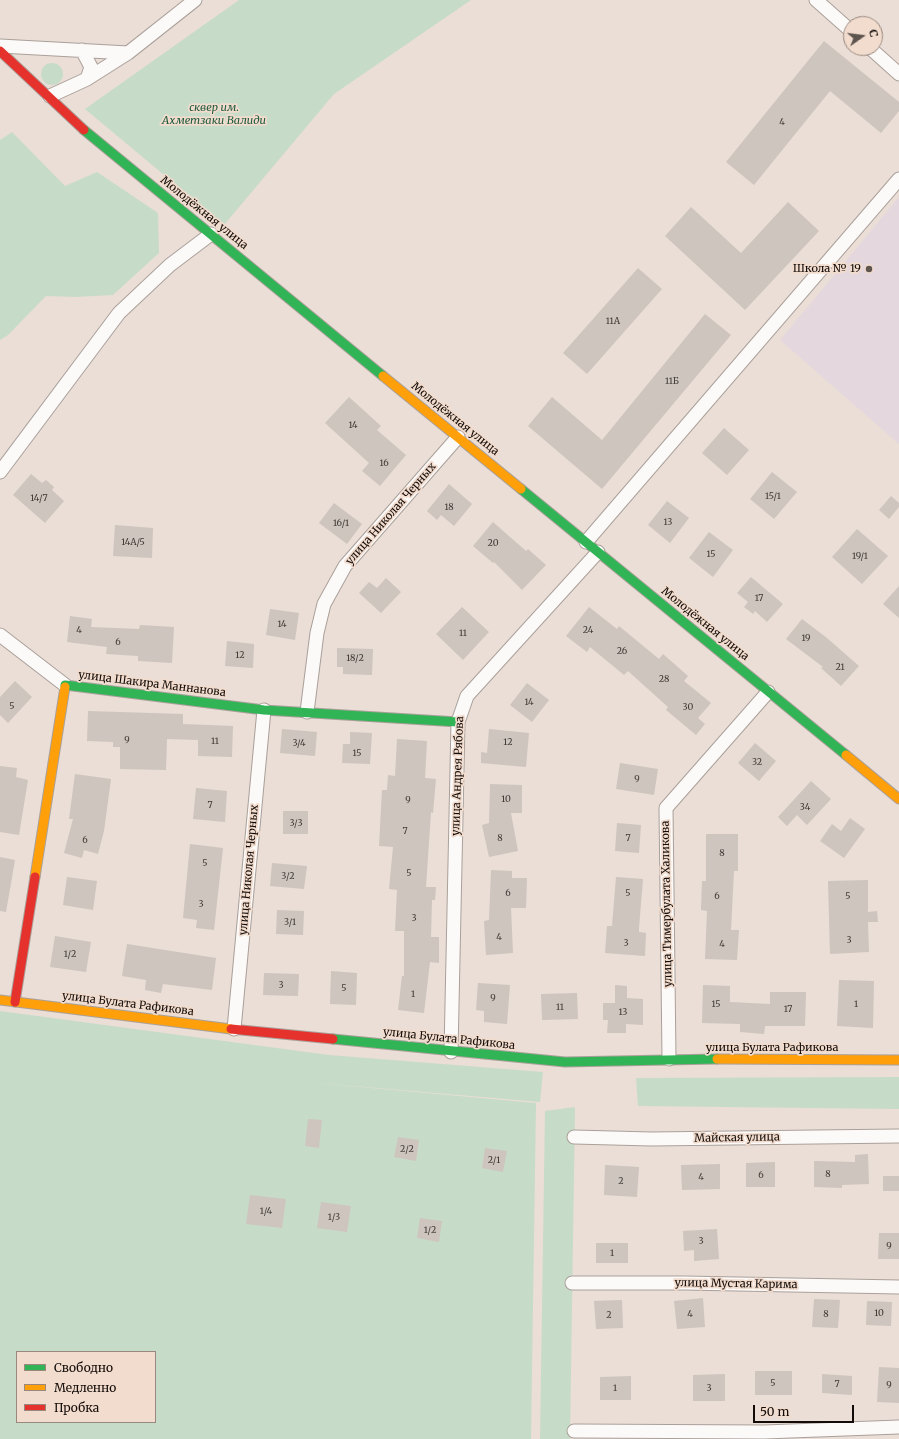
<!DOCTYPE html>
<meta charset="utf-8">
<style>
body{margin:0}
#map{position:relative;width:899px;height:1439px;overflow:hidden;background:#eaded6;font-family:Merriweather,serif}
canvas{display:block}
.legend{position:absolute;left:16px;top:1351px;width:140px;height:72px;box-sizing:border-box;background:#f2dcce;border:1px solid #98887e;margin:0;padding:5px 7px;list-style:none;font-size:12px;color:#120b07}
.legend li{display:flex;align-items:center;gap:8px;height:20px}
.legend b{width:20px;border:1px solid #98887e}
.north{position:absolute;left:843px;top:16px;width:40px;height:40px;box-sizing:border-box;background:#f2dcce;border:1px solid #98887e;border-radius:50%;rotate:76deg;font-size:11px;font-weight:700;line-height:16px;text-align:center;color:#120b07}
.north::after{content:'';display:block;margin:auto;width:14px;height:18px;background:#5e554f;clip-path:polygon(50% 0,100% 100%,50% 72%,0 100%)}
.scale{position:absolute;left:753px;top:1405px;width:101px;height:18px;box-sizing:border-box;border:2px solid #120b07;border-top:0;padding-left:5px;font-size:12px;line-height:14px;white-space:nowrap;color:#120b07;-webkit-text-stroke:3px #f2dcce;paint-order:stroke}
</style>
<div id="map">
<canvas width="899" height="1439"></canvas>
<ul class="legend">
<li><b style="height:5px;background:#30b455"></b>Свободно</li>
<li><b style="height:5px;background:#ff9f0a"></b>Медленно</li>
<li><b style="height:5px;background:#e5322d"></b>Пробка</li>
</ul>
<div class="north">С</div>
<div class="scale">50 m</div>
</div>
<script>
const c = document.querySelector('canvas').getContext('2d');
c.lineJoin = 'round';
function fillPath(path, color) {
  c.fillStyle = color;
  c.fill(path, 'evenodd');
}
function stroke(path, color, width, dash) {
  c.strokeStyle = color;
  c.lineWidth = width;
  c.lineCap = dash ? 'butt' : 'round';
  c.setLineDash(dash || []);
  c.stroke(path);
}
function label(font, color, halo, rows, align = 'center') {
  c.font = font + ' Merriweather,serif';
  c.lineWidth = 3.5;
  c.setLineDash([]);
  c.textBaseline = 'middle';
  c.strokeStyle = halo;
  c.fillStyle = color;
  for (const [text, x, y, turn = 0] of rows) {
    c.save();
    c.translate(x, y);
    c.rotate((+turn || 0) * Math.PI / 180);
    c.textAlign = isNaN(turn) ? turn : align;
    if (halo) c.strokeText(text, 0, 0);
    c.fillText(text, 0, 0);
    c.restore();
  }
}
const education = new Path2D(`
 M899 197V444L780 340Z`);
const green = new Path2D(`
 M239 0H471L334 94 224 225 85 109Z
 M41 74a11 11 0 1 1 22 0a11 11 0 1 1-22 0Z
 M12 132 65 186 97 172 158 213 159 253 113 295 75 297 46 296 8 335 0 340V140Z
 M0 1011 329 1055 543 1072 540 1102 306 1082 536 1103 531 1439H0ZM17 1352H155V1422H17Z
 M899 1077V1109L638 1106 636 1078Z
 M575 1107 570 1439H540L545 1111Z`);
const building = new Path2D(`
 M824 41 899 102V111L881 133 830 91 754 185 726 162Z
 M788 202 819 231 745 310 665 236 691 207 741 253Z
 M638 268 662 289 587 374 563 353Z
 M705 314 731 335 602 489 528 426 552 397 602 440Z
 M349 397 381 426 377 430 406 455 380 486 362 471 369 463 325 423Z
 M724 428 749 450 727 475 702 453Z
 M772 472 797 492 774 519 750 499Z
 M31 474 42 483 46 480 54 487 52 490 64 501 45 523 13 495Z
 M449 484 472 504 454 526 441 515 437 520 427 511Z
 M891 496 899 503V507L889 519 879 510Z
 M667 501 689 518 670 543 648 525Z
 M334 503 362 524 347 544 319 523Z
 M493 522 526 551 528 549 546 565 522 590 494 562 493 563 473 546Z
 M115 525 153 528 152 558 113 556Z
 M857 529 888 556 862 584 832 557Z
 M709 532 733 550 713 577 689 558Z
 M751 577 783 604 767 622 755 611 753 614 744 607 748 602 737 593Z
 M386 578 401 592 381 613 359 593 369 582 377 588Z
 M899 586V618L883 604Z
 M462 607 489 632 463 660 436 634Z
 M589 607 617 629 619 626 659 659 663 654 688 676 684 681 711 703 698 718 705 724 696 735 666 710 668 707 628 671 624 675 590 647 587 652 566 636Z
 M270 609 299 613 295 640 266 635Z
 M70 616 92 619 91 627 139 629 140 625 174 627 172 663 138 661V656L106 654 107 647 67 642Z
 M802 619 827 638 859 666 841 686 821 668 823 667 786 639Z
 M227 641 254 644 253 668 225 666Z
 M337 648 373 649 372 675 343 674V667H337Z
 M15 681 32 697 8 723 0 715V697Z
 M527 683 549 700 532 722 510 705Z
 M88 711 183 714V724L233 726 232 757 198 756V740L167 739 166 770 120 769V747H113V742L87 741Z
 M282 729 317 732 315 756 280 753Z
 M489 729 529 733 526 767 481 763V752L487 753Z
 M350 732 372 733 370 764 342 763 343 744H350Z
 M397 739 427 741 425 778 436 779 433 813 431 812 426 887H436L435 900H432L431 937H439V963L430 962 424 1013 398 1010 402 976H404V931H395L397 890 389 889 393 847 379 846 382 790H387L388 775 395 776Z
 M755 743 776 761 759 781 738 763Z
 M620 763 658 769 654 795 616 789Z
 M0 766 17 768 16 777 28 780 19 835 0 832Z
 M75 774 111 779 104 831 98 854 84 850 82 858 64 853 73 819H69Z
 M811 781 831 799 807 825 797 815 787 826 778 817Z
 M490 784 522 785V813H511L518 851 489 857 482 825 489 823Z
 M196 788 227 791 225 822 193 819Z
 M283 811H308V834H283Z
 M850 818 865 829 844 858 820 841 832 824 841 831Z
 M617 823 641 825 639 853 615 851Z
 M706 834H738V871H734L731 930H739L737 960 705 959 707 911 701 910 702 881H706Z
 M190 844 223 848 214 930 196 928 197 920 183 918Z
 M0 857 15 860 6 912 0 911Z
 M272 863 307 866 304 889 270 886Z
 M491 870 512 871V878H527L526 908H511L513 953 486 955 484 921 489 920Z
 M67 877 97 881 93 910 63 905Z
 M616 877 643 879 639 928V932L646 933 645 956 605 953 607 926H612Z
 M868 880V912L877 911 878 922H868L869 952 830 954 828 881Z
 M277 910 304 911 303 935 276 934Z
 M55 936 91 942 86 972 50 967Z
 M127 944 216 958 212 990 163 984 161 993 145 990 146 980 122 976Z
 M331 971 357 973 356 1005 330 1004Z
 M264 973 299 974 298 996 263 995Z
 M839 980 874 981 873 1028 837 1026Z
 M478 983 510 985 507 1024 484 1022V1011L476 1010Z
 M615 985 627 986V998L643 999V1025L626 1024V1033H607L608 1020H603V1003H615Z
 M703 985 730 986V1002L770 1004V992H806L805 1026H765L764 1034 740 1032V1024L702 1023Z
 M577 993 578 1019 542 1020 541 994Z
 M308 1119 322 1120 319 1148 305 1146Z
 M398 1137 419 1140 416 1161 394 1157Z
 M485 1148 507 1151 503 1172 482 1168Z
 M868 1154 869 1184 842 1185V1188L814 1187V1161L855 1162V1155Z
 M775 1162V1187H746V1163Z
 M720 1164V1189L682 1190 681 1165Z
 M605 1165 639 1167 637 1197 604 1195Z
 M883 1176H899V1191H883Z
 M250 1195 286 1199 282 1228 246 1224Z
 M321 1202 351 1206 347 1232 317 1228Z
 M420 1218 442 1221 439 1242 417 1238Z
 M717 1229 719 1259 694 1261V1250L684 1251 683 1231Z
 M879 1233H899V1259H878Z
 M596 1243H628V1263H596Z
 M703 1298 705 1327 677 1329 674 1301Z
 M814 1299 840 1300 838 1328 812 1327Z
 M622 1300 623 1328 596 1329 594 1301Z
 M867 1301 892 1302 891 1326 866 1325Z
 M879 1367 899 1368V1403L877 1402Z
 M755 1371H792V1395H755Z
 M725 1374V1401H693V1375Z
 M822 1374 852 1376V1395L822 1393Z
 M631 1376V1400H600V1377Z`);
const street = new Path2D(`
 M816 0 851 31
 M0 46 128 53
 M870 48 899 74
 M82 50 91 67 87 79
 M50 96 87 79 128 53 195 0
 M0 472 119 313 170 265 211 234
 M586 542 899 179
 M0 635 65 685
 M307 712 317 633 324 604 345 566 458 437
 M234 1029 264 710
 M451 1052 458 722 467 696 598 552
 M669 1059 666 808 768 692
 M574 1137 651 1139 899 1136
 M572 1283H684L899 1287
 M574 1431 764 1432 899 1427`);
const fast = new Path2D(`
 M84 130 383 376
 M521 489 846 755
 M65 687V685L264 710 458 722
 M333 1039 565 1062 717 1059`);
const slow = new Path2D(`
 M383 376 521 489
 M846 755 899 799
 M35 877 65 687
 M0 1000 231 1029
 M717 1059 899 1060`);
const jam = new Path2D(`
 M0 51 84 130
 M15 1002 35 877
 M231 1029 333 1039`);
const markers = [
 [869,269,4,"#5e554f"]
];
const numberNames = [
 ["4",782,122],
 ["11А",613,321],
 ["11Б",672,381],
 ["14",353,425],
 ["16",384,463],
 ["15/1",773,496],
 ["14/7",39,498],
 ["18",449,507],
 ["13",668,522],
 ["16/1",341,523],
 ["14А/5",133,542],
 ["20",493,543],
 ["15",711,554],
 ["19/1",860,556],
 ["17",759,598],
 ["14",282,624],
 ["4",79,630],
 ["24",588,630],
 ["11",463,633],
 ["19",806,638],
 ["6",118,642],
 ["26",622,651],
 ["12",240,655],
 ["18/2",355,658],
 ["21",840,667],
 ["28",664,679],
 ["14",529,702],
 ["5",12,706],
 ["30",688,707],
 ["9",127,740],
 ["11",215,741],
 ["12",508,742],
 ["3/4",299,743],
 ["15",357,753],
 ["32",757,762],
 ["9",637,779],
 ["10",506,799],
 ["9",408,800],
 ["7",210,805],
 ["34",805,807],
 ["3/3",296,823],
 ["7",405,831],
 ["8",500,838],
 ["7",628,838],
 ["6",85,840],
 ["8",722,853],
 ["5",205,863],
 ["5",409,873],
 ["3/2",288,876],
 ["6",508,893],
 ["5",628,893],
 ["6",717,896],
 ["5",848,896],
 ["3",201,904],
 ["3",414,918],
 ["3/1",290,922],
 ["4",499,937],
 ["3",849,940],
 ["3",626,943],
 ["4",722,944],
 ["1/2",70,954],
 ["3",281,985],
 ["5",344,988],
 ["1",413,994],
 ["9",493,998],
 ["15",716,1004],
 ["1",856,1004],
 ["11",560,1007],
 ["17",788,1009],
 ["13",623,1012],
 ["2/2",407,1149],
 ["2/1",494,1160],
 ["8",828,1174],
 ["6",761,1175],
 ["4",701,1177],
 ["2",621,1181],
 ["1/4",266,1211],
 ["1/3",334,1217],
 ["1/2",430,1230],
 ["3",701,1241],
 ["9",889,1246],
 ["1",612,1253],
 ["10",879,1313],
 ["4",690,1314],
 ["8",826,1314],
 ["2",609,1315],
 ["5",773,1383],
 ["7",837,1384],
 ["9",889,1385],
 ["1",615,1388],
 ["3",709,1388]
];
const parkNames = [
 ["сквер им.",214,108],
 ["Ахметзаки Валиди",214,121]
];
const streetNames = [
 ["Молодёжная улица",204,213,39],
 ["Молодёжная улица",455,419,39],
 ["улица Николая Черных",391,514,-49],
 ["Молодёжная улица",705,624,39],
 ["улица Шакира Маннанова",152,684,7],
 ["улица Андрея Рябова",458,776,-88],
 ["улица Николая Черных",249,870,-85],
 ["улица Тимербулата Халикова",667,904,-91],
 ["улица Булата Рафикова",128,1004,7],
 ["улица Булата Рафикова",449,1039,6],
 ["улица Булата Рафикова",772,1048],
 ["Майская улица",737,1138,-1],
 ["улица Мустая Карима",736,1284,1]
];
const poiNames = [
 ["Школа № 19",861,269]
];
fillPath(education, '#e5d7de');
fillPath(green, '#c7dbc9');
fillPath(building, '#cec5bf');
stroke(street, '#aaa09a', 15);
stroke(fast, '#aaa09a', 11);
stroke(slow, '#aaa09a', 11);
stroke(jam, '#aaa09a', 11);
stroke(street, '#fcfaf9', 13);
stroke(fast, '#30b455', 9);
stroke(slow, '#ff9f0a', 9);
stroke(jam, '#e5322d', 9);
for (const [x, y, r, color] of markers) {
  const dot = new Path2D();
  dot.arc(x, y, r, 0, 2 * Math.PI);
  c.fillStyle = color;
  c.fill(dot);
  stroke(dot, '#f2dcce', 1.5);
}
label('9px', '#413a35', null, numberNames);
label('italic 11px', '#1c5a3d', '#f2dcce', parkNames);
label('11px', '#120b07', '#f2dcce', streetNames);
label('11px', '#120b07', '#f2dcce', poiNames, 'right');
</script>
